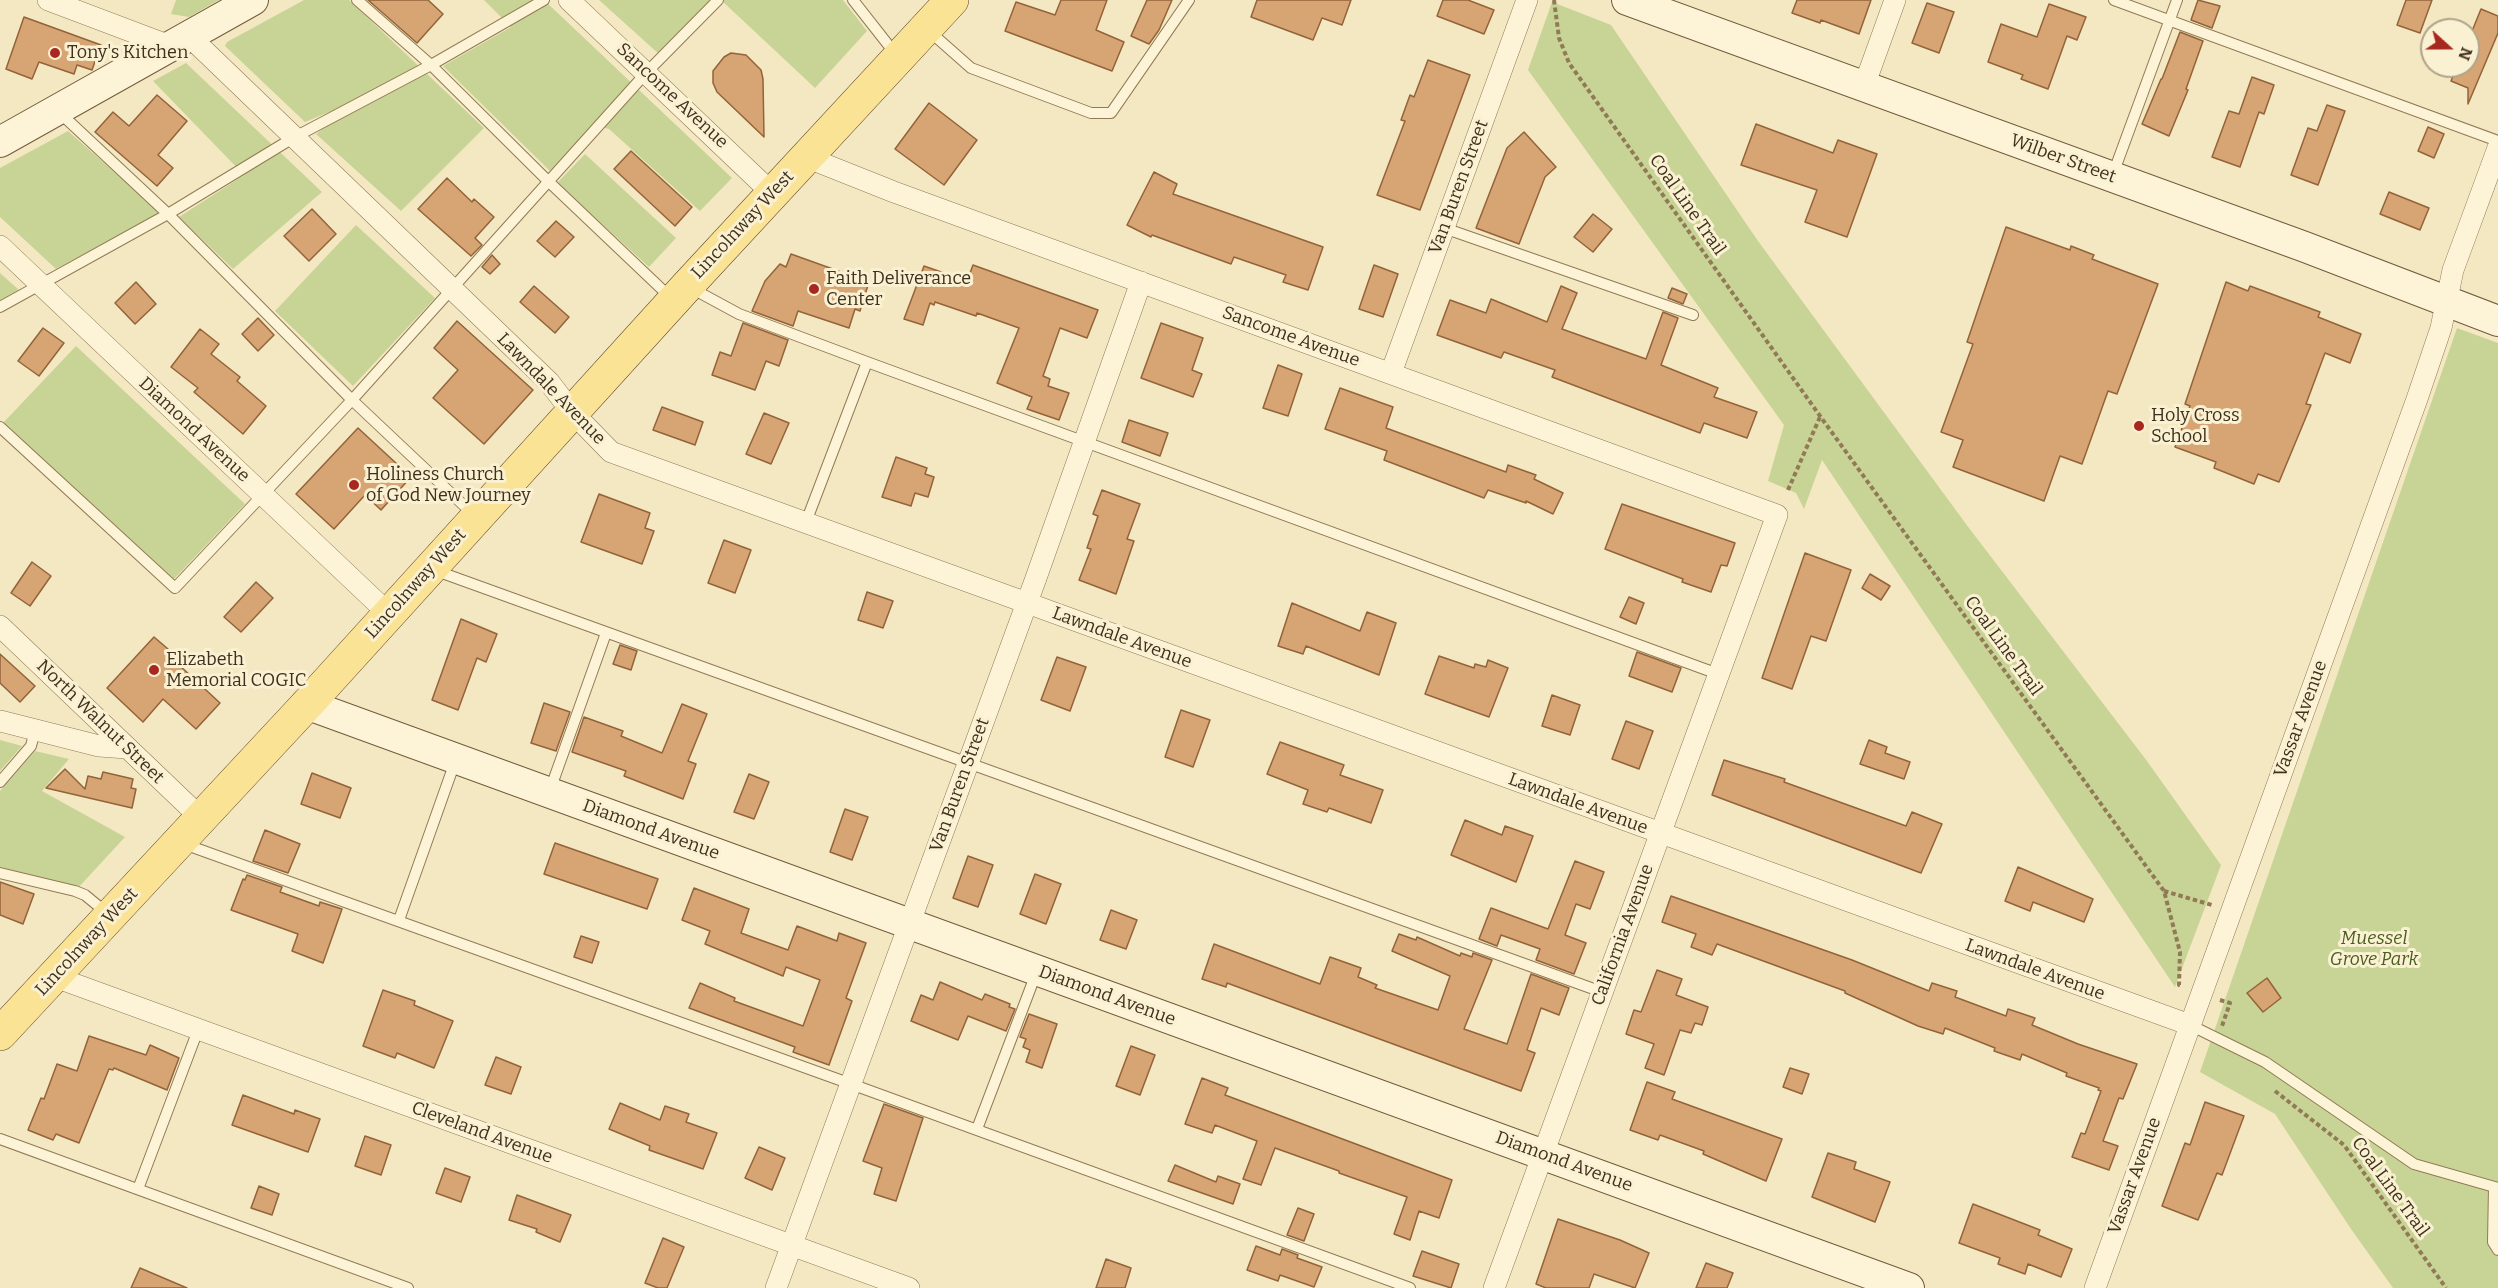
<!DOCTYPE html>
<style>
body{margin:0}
#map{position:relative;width:2498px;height:1288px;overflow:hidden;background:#f4e8c3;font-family:Bitter,serif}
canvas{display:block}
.north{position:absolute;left:2420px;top:18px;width:60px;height:60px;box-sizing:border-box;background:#faf1d3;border:2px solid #afa48a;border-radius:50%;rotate:111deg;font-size:16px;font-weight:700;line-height:24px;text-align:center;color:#3f301d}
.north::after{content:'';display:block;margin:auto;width:21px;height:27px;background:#a8271e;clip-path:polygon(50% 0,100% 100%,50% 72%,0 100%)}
</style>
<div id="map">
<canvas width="2498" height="1288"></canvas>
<div class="north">N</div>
</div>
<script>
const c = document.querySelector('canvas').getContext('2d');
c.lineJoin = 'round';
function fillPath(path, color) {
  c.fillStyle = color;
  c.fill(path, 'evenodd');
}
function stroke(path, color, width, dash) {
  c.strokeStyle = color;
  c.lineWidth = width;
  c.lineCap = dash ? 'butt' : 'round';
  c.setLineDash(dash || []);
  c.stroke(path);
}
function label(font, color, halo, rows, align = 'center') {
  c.font = font + ' Bitter,serif';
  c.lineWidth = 6;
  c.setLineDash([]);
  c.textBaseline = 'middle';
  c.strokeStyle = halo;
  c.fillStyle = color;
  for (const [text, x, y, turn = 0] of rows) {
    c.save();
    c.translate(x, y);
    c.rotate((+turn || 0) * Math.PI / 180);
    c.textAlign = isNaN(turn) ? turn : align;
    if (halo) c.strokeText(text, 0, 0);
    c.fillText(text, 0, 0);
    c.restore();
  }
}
const green = new Path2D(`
 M176 0H219L189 17 171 14Z
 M304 0H349L484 128 401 211 316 134 331 122 329 112 305 122 225 46 227 42Z
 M484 0H544L732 178 700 211 609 129 593 125 550 171 443 66 511 27Z
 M599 0H712L660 55Z
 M721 0H843L867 31 815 88Z
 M1552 2 1611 25 1758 241 1969 528 2147 761 2221 865 2175 987 1822 460 1804 509 1796 493 1768 481 1784 425 1528 70Z
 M186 63 322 192 233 269 179 217 244 175 153 81Z
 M68 131 161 213 56 269 0 217V168Z
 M585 154 676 238 649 267 557 183Z
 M356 225 435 298 353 386 275 311Z
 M0 273 19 290 0 301Z
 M2457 328 2498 343V1288H2393L2351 1229 2275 1114 2200 1072Z
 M76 346 245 504 174 579 3 423Z
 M0 740 22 746 0 771Z
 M35 751 69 759 42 791 125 837 78 888 0 867V791Z`);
const building = new Path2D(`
 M368 0H428L443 14 417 43Z
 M1061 0H1107L1096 30 1124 42 1112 71 1005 31 1016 2 1055 15Z
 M1147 0H1172L1159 30 1149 44 1131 36Z
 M1257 0H1351L1342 25 1322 18 1313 40 1251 17Z
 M1443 0H1468L1494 10 1484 34 1437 16Z
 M1797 0H1871L1859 34 1821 20 1820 23 1792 13Z
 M2198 0 2220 6 2212 28 2191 20Z
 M2406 0H2432L2420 33 2397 25Z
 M1927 3 1954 12 1939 53 1912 43Z
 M2049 4 2086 17 2077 40 2067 36 2048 89 2021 79 2023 75 1988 62 2001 24 2037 37Z
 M2481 9 2498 16V33L2468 104V88L2451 81 2457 66H2468V41Z
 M24 17 101 45 92 70 77 65 74 74 39 62 32 79 6 69Z
 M2180 32 2203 41 2186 89 2188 90 2169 136 2142 124 2161 79H2162Z
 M731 53 746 55 761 70 763 79 764 137 717 92 713 83V71L724 57Z
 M1428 60 1470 75 1420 210 1377 195 1405 121 1401 120 1410 95 1414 97Z
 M2252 77 2274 85 2264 114 2259 112 2240 167 2212 157 2229 111 2239 114Z
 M157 95 187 121 158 155 173 168 157 186 95 132 113 112 129 126Z
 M929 103 977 140 944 185 895 149Z
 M2327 105 2345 111 2318 185 2291 175 2308 128 2317 131Z
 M1756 124 1833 153 1838 140 1877 154 1847 237 1805 222 1817 190 1741 165Z
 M2428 127 2444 134 2434 158 2418 151Z
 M1524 132 1556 167 1545 177 1519 244 1476 228 1507 148Z
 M631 151 692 207 675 226 614 169Z
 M1154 172 1177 184 1173 194 1323 247 1308 290 1283 282 1286 275 1234 257 1231 264 1152 235 1151 237 1127 225Z
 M447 178 472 202 474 199 494 217 475 238 482 245 471 256 418 209Z
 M2389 192 2429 208 2420 230 2380 214Z
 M312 209 336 234 309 261 284 236Z
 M1593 214 1612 229 1593 252 1574 237Z
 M556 221 574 237 555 257 537 241Z
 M2006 227 2070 250 2071 246 2094 255 2092 259 2158 284 2117 394 2108 391 2082 464 2060 456 2044 501 1953 467 1963 440 1941 432 1973 344 1967 342Z
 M791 254 869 282 860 311 855 309 849 328 798 311 793 326 752 311 765 281 780 264 786 267Z
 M492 255 500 264 490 274 482 267Z
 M973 265 1098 310 1087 338 1060 328 1043 376 1050 379 1048 386 1069 393 1059 420 1027 409 1032 397 997 383 1019 328 977 313 976 316 935 302 934 305 930 303 923 325 904 319 924 266 967 281Z
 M1374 265 1398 274 1383 317 1359 309Z
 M136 282 156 304 135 324 115 303Z
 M2226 282 2248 291 2250 286 2320 312 2318 317 2361 334 2350 363 2325 353 2306 404 2311 405 2279 482 2258 474 2254 484 2214 468 2216 462 2175 447 2190 406 2185 404Z
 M534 286 569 317 555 333 520 302Z
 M1561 286 1577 293 1562 329 1646 359 1663 312 1678 318 1661 365 1718 388 1714 397 1757 412 1747 438 1704 423 1700 433 1552 377 1555 370 1504 352 1501 358 1437 335 1450 300 1486 313 1491 299 1547 322Z
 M1672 288 1687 294 1683 304 1668 298Z
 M258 318 274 335 258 351 242 334Z
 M457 321 533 390 484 444 433 398 458 370 434 348Z
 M743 323 788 340 779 366 766 361 755 390 712 375 720 352 731 356Z
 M1161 323 1203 338 1192 370 1202 374 1193 397 1141 378Z
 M43 328 64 343 39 376 18 361Z
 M200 329 219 344 211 354 240 377 237 381 266 406 243 434 194 392 198 388 171 367Z
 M1278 365 1302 374 1288 416 1263 408Z
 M1340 388 1393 407 1386 428 1506 472 1508 465 1536 475 1534 479 1563 493 1553 514 1526 501V503L1488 490 1484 498 1384 460 1387 451 1325 429Z
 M662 407 703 422 695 445 653 430Z
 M764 413 789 423 771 464 746 454Z
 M1129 420 1168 433 1160 456 1122 442Z
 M358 428 411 477 381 510 365 495 334 529 296 494Z
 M896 457 927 468 925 474 934 477 928 497 915 493 911 506 882 497Z
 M1102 490 1140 504 1127 539 1134 541 1116 594 1079 580 1091 549 1087 548 1098 516 1093 514Z
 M599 494 650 513 645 528 654 531 642 564 581 542Z
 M1622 504 1735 543 1727 566 1721 565 1711 592 1682 582 1683 579 1605 549Z
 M724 540 751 550 735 593 708 583Z
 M1805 553 1851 570 1826 641 1811 636 1792 689 1762 678Z
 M32 562 51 576 30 606 11 593Z
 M1870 574 1890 586 1881 600 1862 588Z
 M256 582 273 598 241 632 224 617Z
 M867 592 893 601 883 628 858 620Z
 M1629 597 1644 603 1636 624 1620 617Z
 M1292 603 1360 631 1367 612 1396 623 1379 675 1306 646 1303 654 1278 646Z
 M461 619 497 634 486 662 477 658 458 710 432 700Z
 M154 637 168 649 165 652 220 703 196 729 163 699 143 722 107 688Z
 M620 645 637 651 631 670 613 664Z
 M1637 652 1681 668 1672 692 1629 676Z
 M0 654 35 686 20 702 0 683Z
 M1439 656 1474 668 1475 664 1486 667 1488 660 1508 668 1489 717 1425 694Z
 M1057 657 1086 667 1070 711 1041 700Z
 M1552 695 1580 705 1570 735 1542 726Z
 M544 703 570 712 556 751 531 743Z
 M682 704 707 714 688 761 696 764 683 799 624 776 626 771 572 752 584 717 623 731 621 736 662 753Z
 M1181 710 1210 720 1193 767 1165 757Z
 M1626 721 1653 731 1639 769 1612 759Z
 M1869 740 1887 747 1885 753 1910 762 1904 779 1860 764Z
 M1280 742 1344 765 1340 775 1383 790 1371 823 1329 808 1327 812 1303 804 1308 790 1267 774Z
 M1724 760 1785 779 1784 782 1906 826 1912 812 1942 824 1921 873 1712 795Z
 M65 769 85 789 88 776 101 779 103 772 133 779 131 788 136 789 132 808 46 788Z
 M312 773 351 788 340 818 301 804Z
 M749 774 769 782 754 819 734 812Z
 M845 809 868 817 852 860 830 852Z
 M1465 820 1502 835 1505 826 1533 836 1516 882 1451 855Z
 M265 830 300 844 288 873 253 861Z
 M555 843 658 879 647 909 544 874Z
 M968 856 993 865 978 907 953 898Z
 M1575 861 1604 872 1590 909 1576 904 1565 935 1586 943 1574 974 1536 960 1540 949 1501 935 1497 946 1479 939 1491 908 1548 929Z
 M2018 867 2093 899 2084 922 2033 902 2030 911 2005 901Z
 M1035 874 1061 884 1046 924 1020 914Z
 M247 875 282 887 280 892 319 906 320 902 342 909 323 963 292 951 298 934 231 910 243 879 245 880Z
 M0 882 34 894 23 924 0 915Z
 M694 888 749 909 741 933 788 950 797 926 837 941 839 933 866 943 846 998 852 1001 829 1065 793 1052 795 1047 689 1008 700 983 735 998 734 1001 803 1026 820 980 786 967 783 976 705 944 710 931 682 920Z
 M1671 896 1852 960 1929 991 1932 983 1957 991 1955 997 2006 1016 2008 1009 2035 1018 2032 1025 2078 1044 2137 1064 2123 1099 2119 1098 2103 1141 2118 1146 2109 1170 2072 1157 2081 1133 2085 1134 2101 1091 2098 1090 2099 1088 2066 1076 2067 1073 2022 1054 2020 1060 1994 1051 1995 1048 1945 1028 1943 1034 1918 1026 1845 993V991L1717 944 1712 955 1691 947 1696 934 1662 922Z
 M1111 910 1137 920 1126 949 1100 940Z
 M1399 934 1416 940 1417 937 1460 956 1461 953 1472 957 1473 953 1492 960 1464 1029 1507 1044 1531 974 1569 988 1559 1015 1541 1008 1527 1050 1535 1053 1521 1091 1227 983 1226 987 1202 979 1214 944 1320 984 1330 957 1361 968 1358 977 1377 985 1375 988 1438 1010 1450 976 1392 951Z
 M581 936 599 942 592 963 574 957Z
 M1657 970 1682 979 1676 995 1708 1007 1702 1025 1695 1023 1691 1033 1680 1030 1664 1075 1645 1068 1654 1044 1626 1034 1634 1010 1641 1012Z
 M2267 978 2281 998 2263 1012 2247 993Z
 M940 982 982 1000 985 994 1010 1004 1009 1007 1015 1009 1006 1031 968 1016 958 1040 911 1021 921 995 933 1000Z
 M383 990 415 1001 414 1005 453 1021 434 1068 397 1053 395 1058 363 1046Z
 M1029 1014 1057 1024 1042 1068 1026 1062 1030 1050 1023 1047 1026 1039 1020 1037Z
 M89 1036 146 1055 150 1045 179 1058 167 1090 114 1068 113 1070 109 1069 79 1143 56 1134 53 1140 28 1130 41 1098 44 1099 57 1064 77 1071Z
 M1131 1046 1155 1055 1140 1095 1116 1086Z
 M496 1057 521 1067 511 1094 485 1085Z
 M1790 1068 1809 1074 1802 1094 1783 1087Z
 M1202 1078 1228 1088 1225 1095 1452 1180 1439 1218 1419 1211 1410 1240 1394 1234 1407 1197 1339 1173V1171L1275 1148 1261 1185 1243 1179 1257 1141 1215 1125 1212 1133 1185 1124Z
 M1647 1082 1675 1092 1672 1099 1782 1139 1766 1181 1703 1154 1704 1151 1660 1135 1658 1140 1630 1130Z
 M243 1095 294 1114 295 1110 320 1119 308 1152 232 1125Z
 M2205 1102 2244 1116 2222 1175 2217 1173 2198 1220 2162 1206 2185 1143 2190 1145Z
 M620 1103 660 1120 665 1106 689 1114 686 1122 717 1133 703 1169 649 1150 650 1146 609 1129Z
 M884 1104 923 1118 896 1201 874 1194 882 1168 863 1161Z
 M365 1136 391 1145 381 1175 355 1166Z
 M759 1147 785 1158 772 1190 745 1178Z
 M1828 1153 1856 1162 1854 1169 1890 1182 1875 1222 1812 1197Z
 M1175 1165 1216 1182 1218 1176 1240 1184 1233 1204 1168 1181Z
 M445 1168 470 1177 461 1202 436 1193Z
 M259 1186 279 1194 272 1215 251 1208Z
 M517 1195 571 1215 560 1242 536 1232 537 1229 509 1220Z
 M1973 1204 2040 1230 2038 1235 2072 1249 2061 1277 2028 1264 2025 1274 1998 1264 2000 1258 1959 1243Z
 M1298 1208 1314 1214 1304 1241 1287 1235Z
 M1558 1219 1620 1240 1649 1253 1635 1288 1594 1274 1589 1288H1546L1536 1284Z
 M663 1238 684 1247 667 1288H658L645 1283Z
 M1256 1246 1280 1255 1282 1249 1298 1255 1297 1258 1322 1267 1314 1287 1280 1275 1278 1281 1247 1270Z
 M1422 1251 1459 1264 1451 1288 1413 1276Z
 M1106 1259 1131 1268 1125 1288H1096Z
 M1706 1263 1733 1273 1727 1288H1696Z
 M140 1268 187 1288H131Z`);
const path = new Path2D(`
 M1554 0 1559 38 1569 63 1820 416 2164 891 2180 952 2179 985 2182 986
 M1788 490 1820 417
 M2164 891 2212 905
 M2220 1000 2230 1003 2222 1026
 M2275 1091 2344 1145 2446 1288`);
const lane = new Path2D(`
 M357 0 431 65 548 181 670 297
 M853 0 897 56
 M2114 0 2498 141
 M928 30 971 68 1091 113H1111L1189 0
 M59 112 168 214 352 400 474 515
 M2113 174 2177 0
 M1444 228 1693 315
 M691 288 739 314 867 362 1718 674
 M0 307 168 214 293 138 431 65 544 0
 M0 427 175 588 352 400 646 73 718 0
 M806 522 867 362
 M434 570 1602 992
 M0 782 31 746 35 730
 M550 790 606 633
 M184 844 851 1084 1410 1288
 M0 873 75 891 85 895 108 914
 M399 920 455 762
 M2190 1025 2265 1062 2414 1164 2498 1188
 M977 1129 1037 971
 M0 1139 408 1288
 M2494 1187 2493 1242 2498 1250
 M138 1189 198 1030`);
const street = new Path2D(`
 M48 0 170 46
 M569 0 773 194
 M189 36 549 382 572 412 611 452 2190 1025
 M1864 86 1895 0
 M806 157 894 192 1777 515 1494 1288
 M0 246 389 614
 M1391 373 1527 0
 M0 626 201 818
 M0 721 99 746 127 748
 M55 977 909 1288
 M776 1288 1036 578 1141 282
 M2095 1288 2417 399 2441 328 2453 270 2498 148`);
const secondary = new Path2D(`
 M1627 0 2305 247 2498 321
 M0 142 253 0
 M306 704 1909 1288`);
const primary = new Path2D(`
 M0 1034 311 700 687 286 952 0`);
const markers = [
 [55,53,6,"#a8271e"],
 [814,289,6,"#a8271e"],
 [2139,426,6,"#a8271e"],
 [354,485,6,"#a8271e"],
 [154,670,6,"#a8271e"]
];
const poiNames = [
 ["Tony's Kitchen",67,53],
 ["Faith Deliverance",826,279],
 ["Center",826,300],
 ["Holy Cross",2151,416],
 ["School",2151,437],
 ["Holiness Church",366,475],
 ["of God New Journey",366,496],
 ["Elizabeth",166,660],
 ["Memorial COGIC",166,681]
];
const streetNames = [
 ["Sancome Avenue",672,96,43],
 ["Wilber Street",2063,159,20],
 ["Van Buren Street",1459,187,-70],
 ["Coal Line Trail",1687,205,55],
 ["Lincolnway West",743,225,-47],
 ["Sancome Avenue",1291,337,20],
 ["Lawndale Avenue",551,389,46],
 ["Diamond Avenue",194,430,43],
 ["Lincolnway West",416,584,-48],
 ["Lawndale Avenue",1122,638,20],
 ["Coal Line Trail",2003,646,54],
 ["Vassar Avenue",2301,719,-70],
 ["North Walnut Street",100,722,44],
 ["Van Buren Street",960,785,-70],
 ["Lawndale Avenue",1578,804,20],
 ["Diamond Avenue",651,830,20],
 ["California Avenue",1623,935,-70],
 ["Lincolnway West",87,942,-47],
 ["Lawndale Avenue",2035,970,20],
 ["Diamond Avenue",1107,996,20],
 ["Cleveland Avenue",482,1133,20],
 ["Diamond Avenue",1564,1162,20],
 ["Vassar Avenue",2135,1176,-70],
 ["Coal Line Trail",2390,1187,54]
];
const parkNames = [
 ["Muessel",2374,939],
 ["Grove Park",2374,960]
];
fillPath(green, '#c8d495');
fillPath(building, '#d7a474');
stroke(building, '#936339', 1.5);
stroke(lane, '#917a56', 12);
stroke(street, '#917a56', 22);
stroke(secondary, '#735a3a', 32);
stroke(primary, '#5e472b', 34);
stroke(path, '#917a56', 4, [4.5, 3]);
stroke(lane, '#fdf4d7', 10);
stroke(street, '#fdf4d7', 21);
stroke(secondary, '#fdf4d7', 30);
stroke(primary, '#fbe396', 33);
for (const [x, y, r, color] of markers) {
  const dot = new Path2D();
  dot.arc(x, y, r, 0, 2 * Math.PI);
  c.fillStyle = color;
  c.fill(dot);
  stroke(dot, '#faf1d3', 2);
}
label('18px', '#3f301d', '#faf1d3', poiNames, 'left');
label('18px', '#3f301d', '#faf1d3', streetNames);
label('italic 18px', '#4a5e20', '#faf1d3', parkNames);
</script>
